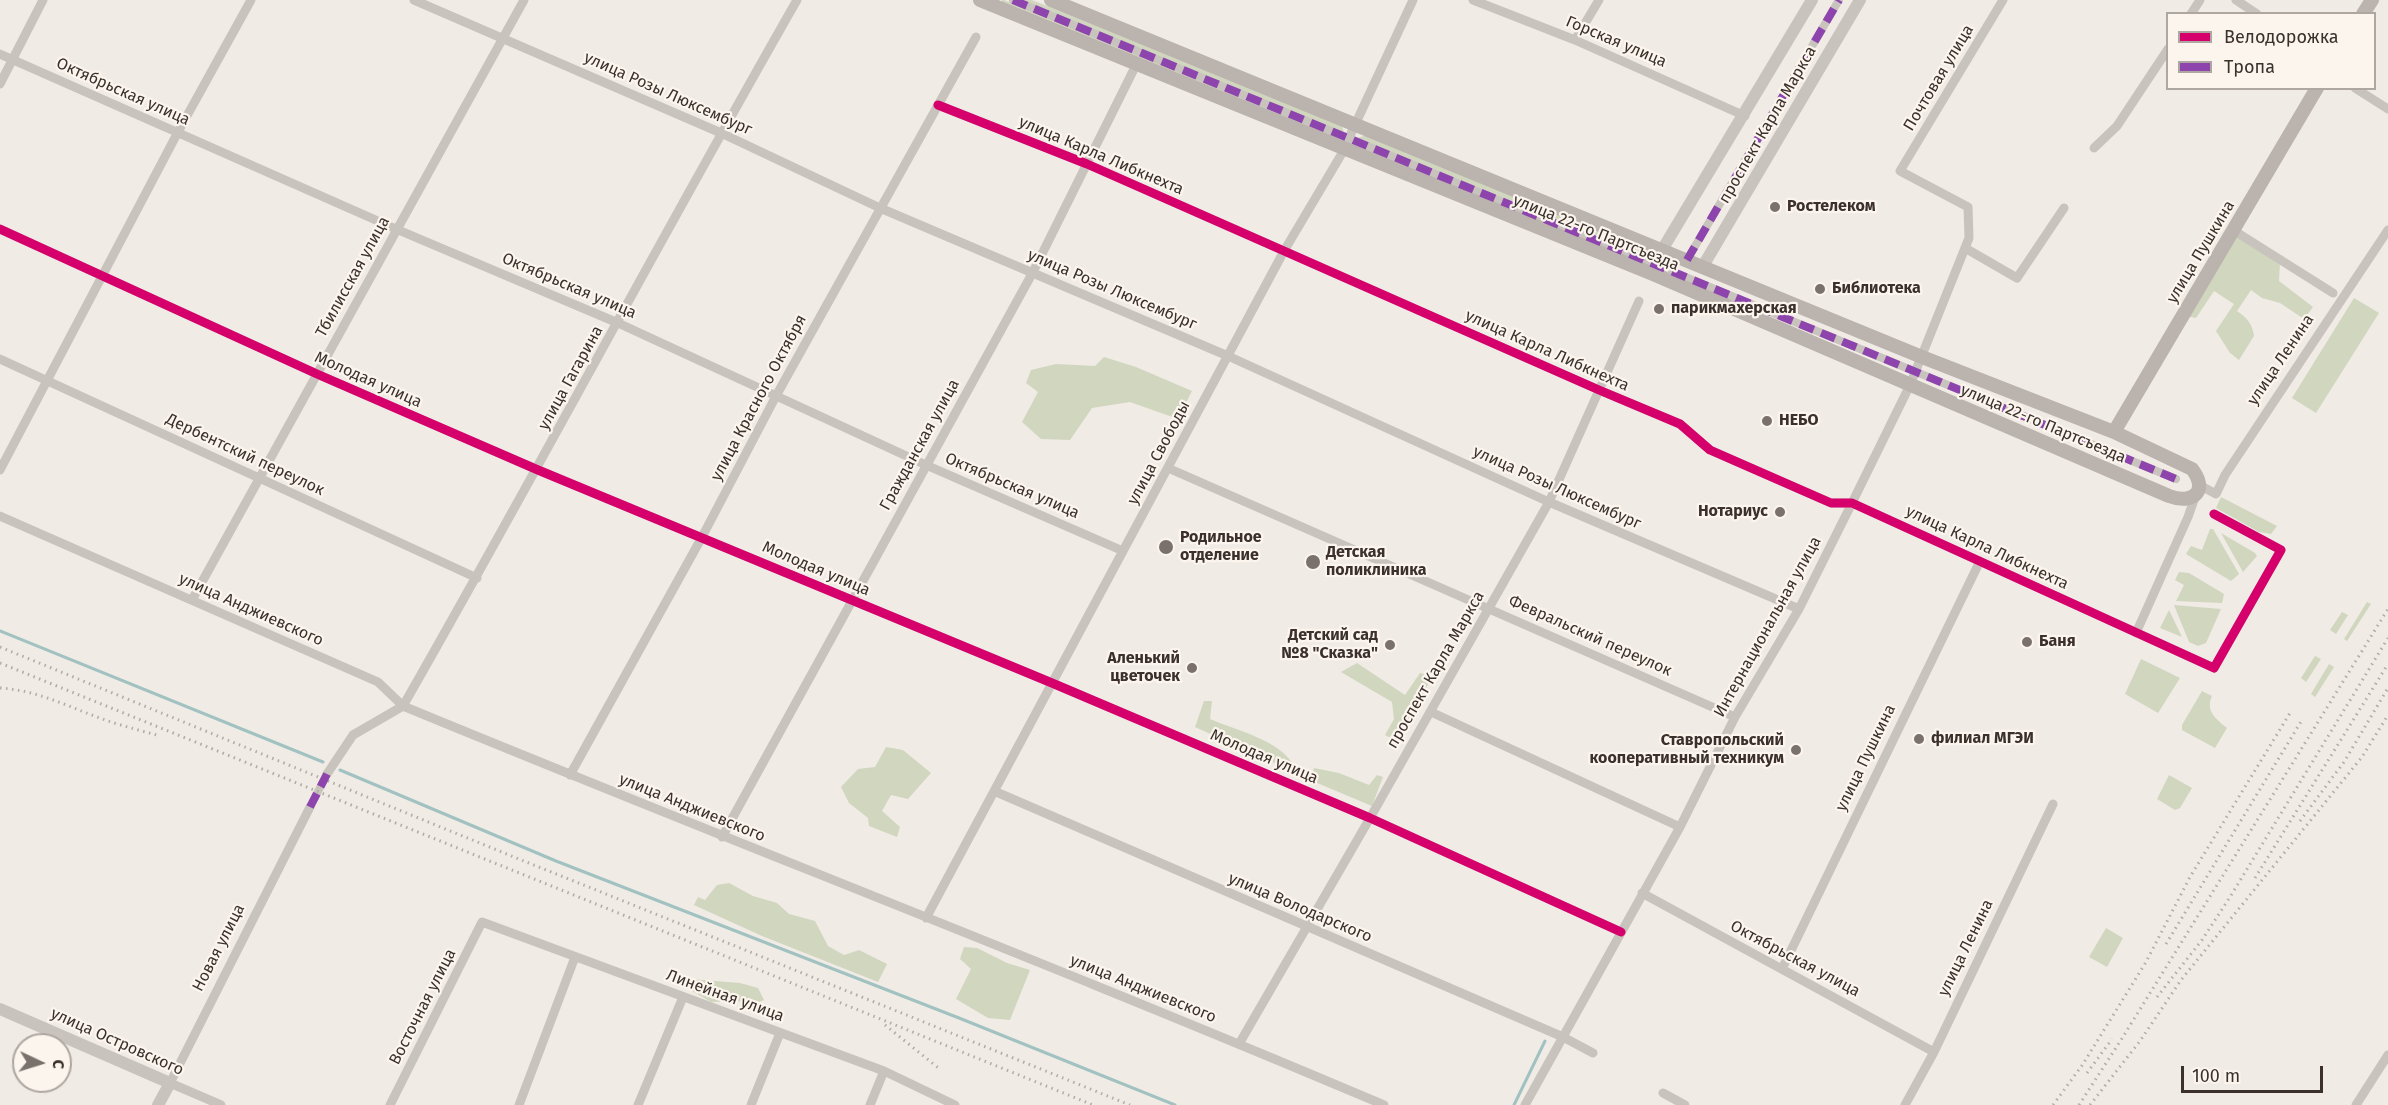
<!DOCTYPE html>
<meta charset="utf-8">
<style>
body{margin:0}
#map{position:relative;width:2388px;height:1105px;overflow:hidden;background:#f0ebe5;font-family:"Fira Sans",sans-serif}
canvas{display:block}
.legend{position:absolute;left:2166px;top:12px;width:210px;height:78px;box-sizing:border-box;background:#fbf5ee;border:2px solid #aea6a0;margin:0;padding:8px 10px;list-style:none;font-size:18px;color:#3b302b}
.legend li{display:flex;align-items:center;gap:12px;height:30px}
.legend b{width:30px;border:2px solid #aea6a0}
.north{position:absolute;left:12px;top:1033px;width:60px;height:60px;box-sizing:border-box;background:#fbf5ee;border:2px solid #aea6a0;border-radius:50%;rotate:94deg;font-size:16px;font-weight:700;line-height:24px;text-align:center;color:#3b302b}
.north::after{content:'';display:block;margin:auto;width:21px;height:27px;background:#7a716c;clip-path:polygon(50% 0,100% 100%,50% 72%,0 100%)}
.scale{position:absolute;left:2181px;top:1066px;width:142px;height:27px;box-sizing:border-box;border:3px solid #3b302b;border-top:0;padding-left:8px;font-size:18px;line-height:21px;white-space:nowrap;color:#3b302b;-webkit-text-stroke:4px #fbf5ee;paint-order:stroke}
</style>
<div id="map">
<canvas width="2388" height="1105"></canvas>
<ul class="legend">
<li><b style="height:8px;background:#d6006c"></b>Велодорожка</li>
<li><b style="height:8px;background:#8e44ad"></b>Тропа</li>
</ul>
<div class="north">С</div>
<div class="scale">100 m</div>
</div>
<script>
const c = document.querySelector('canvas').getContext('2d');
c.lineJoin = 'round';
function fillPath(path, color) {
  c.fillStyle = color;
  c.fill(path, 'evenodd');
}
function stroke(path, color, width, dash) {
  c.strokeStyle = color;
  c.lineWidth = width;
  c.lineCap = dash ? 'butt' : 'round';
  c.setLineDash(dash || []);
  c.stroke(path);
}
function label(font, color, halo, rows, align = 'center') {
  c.font = font + ' "Fira Sans",sans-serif';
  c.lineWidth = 4.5;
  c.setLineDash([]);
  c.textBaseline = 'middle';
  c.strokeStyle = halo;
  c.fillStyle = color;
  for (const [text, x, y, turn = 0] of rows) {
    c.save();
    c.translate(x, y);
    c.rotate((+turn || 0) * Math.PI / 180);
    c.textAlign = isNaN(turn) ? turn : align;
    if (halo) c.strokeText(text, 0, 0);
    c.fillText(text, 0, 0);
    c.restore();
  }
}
const green = new Path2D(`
 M1002 0H1004L1343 138 1340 142 1002 3Z
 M1019 0H1032L1342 126 1344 133Z
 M1364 136H1369L1644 248 1642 254 1357 138Z
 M2234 232 2280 262 2279 281 2313 307 2304 319 2280 303 2262 298 2251 290 2237 311C2247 318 2252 323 2254 336L2239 360 2230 353 2216 331 2234 304 2214 291 2196 318 2185 316Z
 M2354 298 2379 313 2316 413 2292 398Z
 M1104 357 1136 367 1192 391 1178 419 1130 402 1092 408 1070 440 1041 439 1022 422 1038 392 1026 383 1031 370 1056 364 1095 366Z
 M2221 497 2277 526 2271 534 2259 532 2216 508Z
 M2210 529H2213L2239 574 2231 581 2186 554 2191 546 2202 550Z
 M2221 533 2255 553 2257 556 2243 572Z
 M2179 572 2189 573 2224 594 2222 603 2176 601 2184 585 2175 580Z
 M2367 602 2371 604 2347 641 2344 639Z
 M2174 605 2221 609 2206 643 2198 646 2189 642Z
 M2169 610 2182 637 2160 628Z
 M2342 612 2348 615 2336 634 2330 630Z
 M2315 656 2321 659 2306 682 2301 678Z
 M2141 659 2180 678 2158 713 2125 694Z
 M1357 663 1405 695 1420 673 1432 676 1400 743 1385 735 1394 719 1392 702 1341 672Z
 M2329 664 2334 667 2315 697 2311 694Z
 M2202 691 2212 696C2205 711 2216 719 2227 728L2215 748 2182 730V725Z
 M1204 701H1212L1210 719C1238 731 1280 740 1295 767H1284L1195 727Z
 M886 747 903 750 931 773 908 799 891 795 882 811 900 827 897 837 869 826 868 818 849 803 841 787 858 769 875 767Z
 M1314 768 1339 773 1369 785 1377 775 1383 777 1372 806 1310 780Z
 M2169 775 2192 788 2180 808 2175 810 2157 799Z
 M729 883 753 896 777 903 789 914 815 921 828 946 844 955 859 950 887 964 878 982 762 936 694 905 698 897 705 900 717 885Z
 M2106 928 2123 938 2107 967 2089 957Z
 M964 947 977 948 1007 963 1030 970 1010 1020 988 1018 956 999 971 969 960 959Z
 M689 979 740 983 758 988 764 1000 755 1004 737 1001 711 1002 685 987Z`);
const stream = new Path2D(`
 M0 631 323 762
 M340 770 556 861 959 1018 1175 1105
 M1514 1105 1545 1041`);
const pedestrian = new Path2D(`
 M1013 0 2176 479
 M1687 260 1839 0
 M310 807 327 774`);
const minor = new Path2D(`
 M414 0 721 133 880 208 1228 356 1549 502 1799 609
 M1473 0 1575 40 1745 116
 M2236 0 2257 14
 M2191 14 2200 0
 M1575 40 1599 0
 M0 54 396 229 618 323 926 465 1123 551
 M0 84 43 0
 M2355 88 2388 109
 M938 105 1087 164 1599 390 1680 424 1710 450 1831 503H1852L2214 668 2281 550 2214 514
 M2094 148 2117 126 2168 49
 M0 229 317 374 538 470 1052 683 1370 818 1621 932
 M2233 230 2333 293
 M1965 248 2017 278 2064 208
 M0 359 477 578
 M1168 468 1735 717
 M0 470 178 132 251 0
 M2199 485 2216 494 2225 475 2388 230
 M0 516 378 682 403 706C730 841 1059 967 1384 1105
 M192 600 524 0
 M2136 633 2188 517 2195 497
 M403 706C537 472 663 234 797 0
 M1431 712 1680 827
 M327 774 353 735 403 706
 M570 775 702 537 776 396 976 37
 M994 791 1563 1037 1593 1053
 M722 837 1033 272 1137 63
 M1642 893 1934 1052
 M926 918 1284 251 1341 155 1413 0
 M1782 969 1980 561
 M1239 1044 1370 818 1549 502 1639 301
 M1663 1093 1685 1105
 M221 1105 170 1083 310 807
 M390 1105 482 922 884 1071 955 1105
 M519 1105 575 957
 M638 1105 683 997
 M751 1105 780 1033
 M870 1105 884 1071
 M1525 1105 1680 827 1735 717 1799 609 1852 503 1910 385 1969 238 1968 207 1900 171 2003 0
 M1905 1105 1934 1052 2053 804
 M2356 1105 2388 1055`);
const tertiary = new Path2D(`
 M1662 250 1812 0
 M1703 266 1860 0
 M0 1009 170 1083 158 1105`);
const secondary = new Path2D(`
 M980 0 1653 274 2169 496C2193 505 2209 491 2192 469L2114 432 1922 357 1051 0
 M2363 14 2372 0
 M2114 432 2317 88`);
const rail = new Path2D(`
 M0 647 514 857 1130 1105
 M0 663 1093 1105
 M0 688C35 690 65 705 97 717 118 725 139 730 160 736
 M2300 821 2344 762 2388 688
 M2255 878 2388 664
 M2166 944 2302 720
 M2157 997 2202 940 2230 897 2388 638
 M885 1025 941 1070
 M2087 1073 2112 1039
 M2053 1105 2083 1064 2146 962 2190 877 2290 713
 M2079 1105 2121 1040 2388 609
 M2090 1105 2140 1041 2181 980 2362 757 2388 715`);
const quiet = new Path2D(`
 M1013 0 2176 479
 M1687 260 1839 0
 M310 807 327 774`);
const cycleway = new Path2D(`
 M938 105 1087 164 1599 390 1680 424 1710 450 1831 503H1852L2214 668 2281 550 2214 514
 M0 229 317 374 538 470 1052 683 1370 818 1621 932`);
const markers = [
 [1775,207,6,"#7a716c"],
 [1820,289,6,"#7a716c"],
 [1659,309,6,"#7a716c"],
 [1767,421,6,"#7a716c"],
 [1780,512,6,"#7a716c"],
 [1166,547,8,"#7a716c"],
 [1313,562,8,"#7a716c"],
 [2027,642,6,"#7a716c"],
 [1390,645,6,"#7a716c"],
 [1192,668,6,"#7a716c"],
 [1919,739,6,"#7a716c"],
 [1796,750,6,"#7a716c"]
];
const streetNames = [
 ["Горская улица",1616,42,23],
 ["Почтовая улица",1939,78,-59],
 ["Октябрьская улица",123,92,24],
 ["улица Розы Люксембург",668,94,24],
 ["проспект Карла Маркса",1768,125,-60],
 ["улица Карла Либкнехта",1101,156,23],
 ["улица 22-го Партсъезда",1596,233,22],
 ["улица Пушкина",2201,252,-59],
 ["Тбилисская улица",353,277,-61],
 ["Октябрьская улица",569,286,23],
 ["улица Розы Люксембург",1112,290,23],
 ["улица Карла Либкнехта",1547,351,24],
 ["улица Ленина",2281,360,-56],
 ["улица Гагарина",571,378,-61],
 ["Молодая улица",368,380,24],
 ["улица Красного Октября",759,398,-62],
 ["улица 22-го Партсъезда",2043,424,23],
 ["Гражданская улица",920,445,-61],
 ["улица Свободы",1159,453,-62],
 ["Дербентский переулок",245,455,25],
 ["Октябрьская улица",1012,486,23],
 ["улица Розы Люксембург",1557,488,24],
 ["улица Карла Либкнехта",1987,548,25],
 ["Молодая улица",816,569,23],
 ["улица Анджиевского",251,610,24],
 ["Интернациональная улица",1768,627,-61],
 ["Февральский переулок",1590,636,24],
 ["проспект Карла Маркса",1436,670,-60],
 ["Молодая улица",1264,757,23],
 ["улица Пушкина",1866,758,-64],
 ["улица Анджиевского",692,808,22],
 ["улица Володарского",1300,908,23],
 ["Новая улица",219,948,-63],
 ["улица Ленина",1966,948,-64],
 ["Октябрьская улица",1795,959,28],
 ["улица Анджиевского",1143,989,22],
 ["Линейная улица",725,996,20],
 ["Восточная улица",423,1007,-63],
 ["улица Островского",117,1042,24]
];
const poiNames = [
 ["Ростелеком",1787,207],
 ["Библиотека",1832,289],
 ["парикмахерская",1671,309],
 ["НЕБО",1779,421],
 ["Нотариус",1768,512,"right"],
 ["Родильное",1180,538],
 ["отделение",1180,556],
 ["Детская",1326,553],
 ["поликлиника",1326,571],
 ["Детский сад",1378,636,"right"],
 ["№8 \"Сказка\"",1378,654,"right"],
 ["Баня",2039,642],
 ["Аленький",1180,659,"right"],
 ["цветочек",1180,677,"right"],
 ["филиал МГЭИ",1931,739],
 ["Ставропольский",1784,741,"right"],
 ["кооперативный техникум",1784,759,"right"]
];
fillPath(green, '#d1d6bf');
stroke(stream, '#a1c2c1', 3);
stroke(pedestrian, '#c9c3be', 8);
stroke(minor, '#c9c3be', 9);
stroke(tertiary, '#c9c3be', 12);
stroke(secondary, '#bab3ae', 14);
stroke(rail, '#b1aca8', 3, [1.5, 4.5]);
stroke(quiet, '#8e44ad', 8, [15, 8]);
stroke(cycleway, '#d6006c', 9);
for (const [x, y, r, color] of markers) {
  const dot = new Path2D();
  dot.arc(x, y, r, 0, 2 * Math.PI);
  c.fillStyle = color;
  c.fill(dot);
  stroke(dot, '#fbf5ee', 2);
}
label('16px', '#3b302b', '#fbf5ee', streetNames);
label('bold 16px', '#3b302b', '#fbf5ee', poiNames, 'left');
</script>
